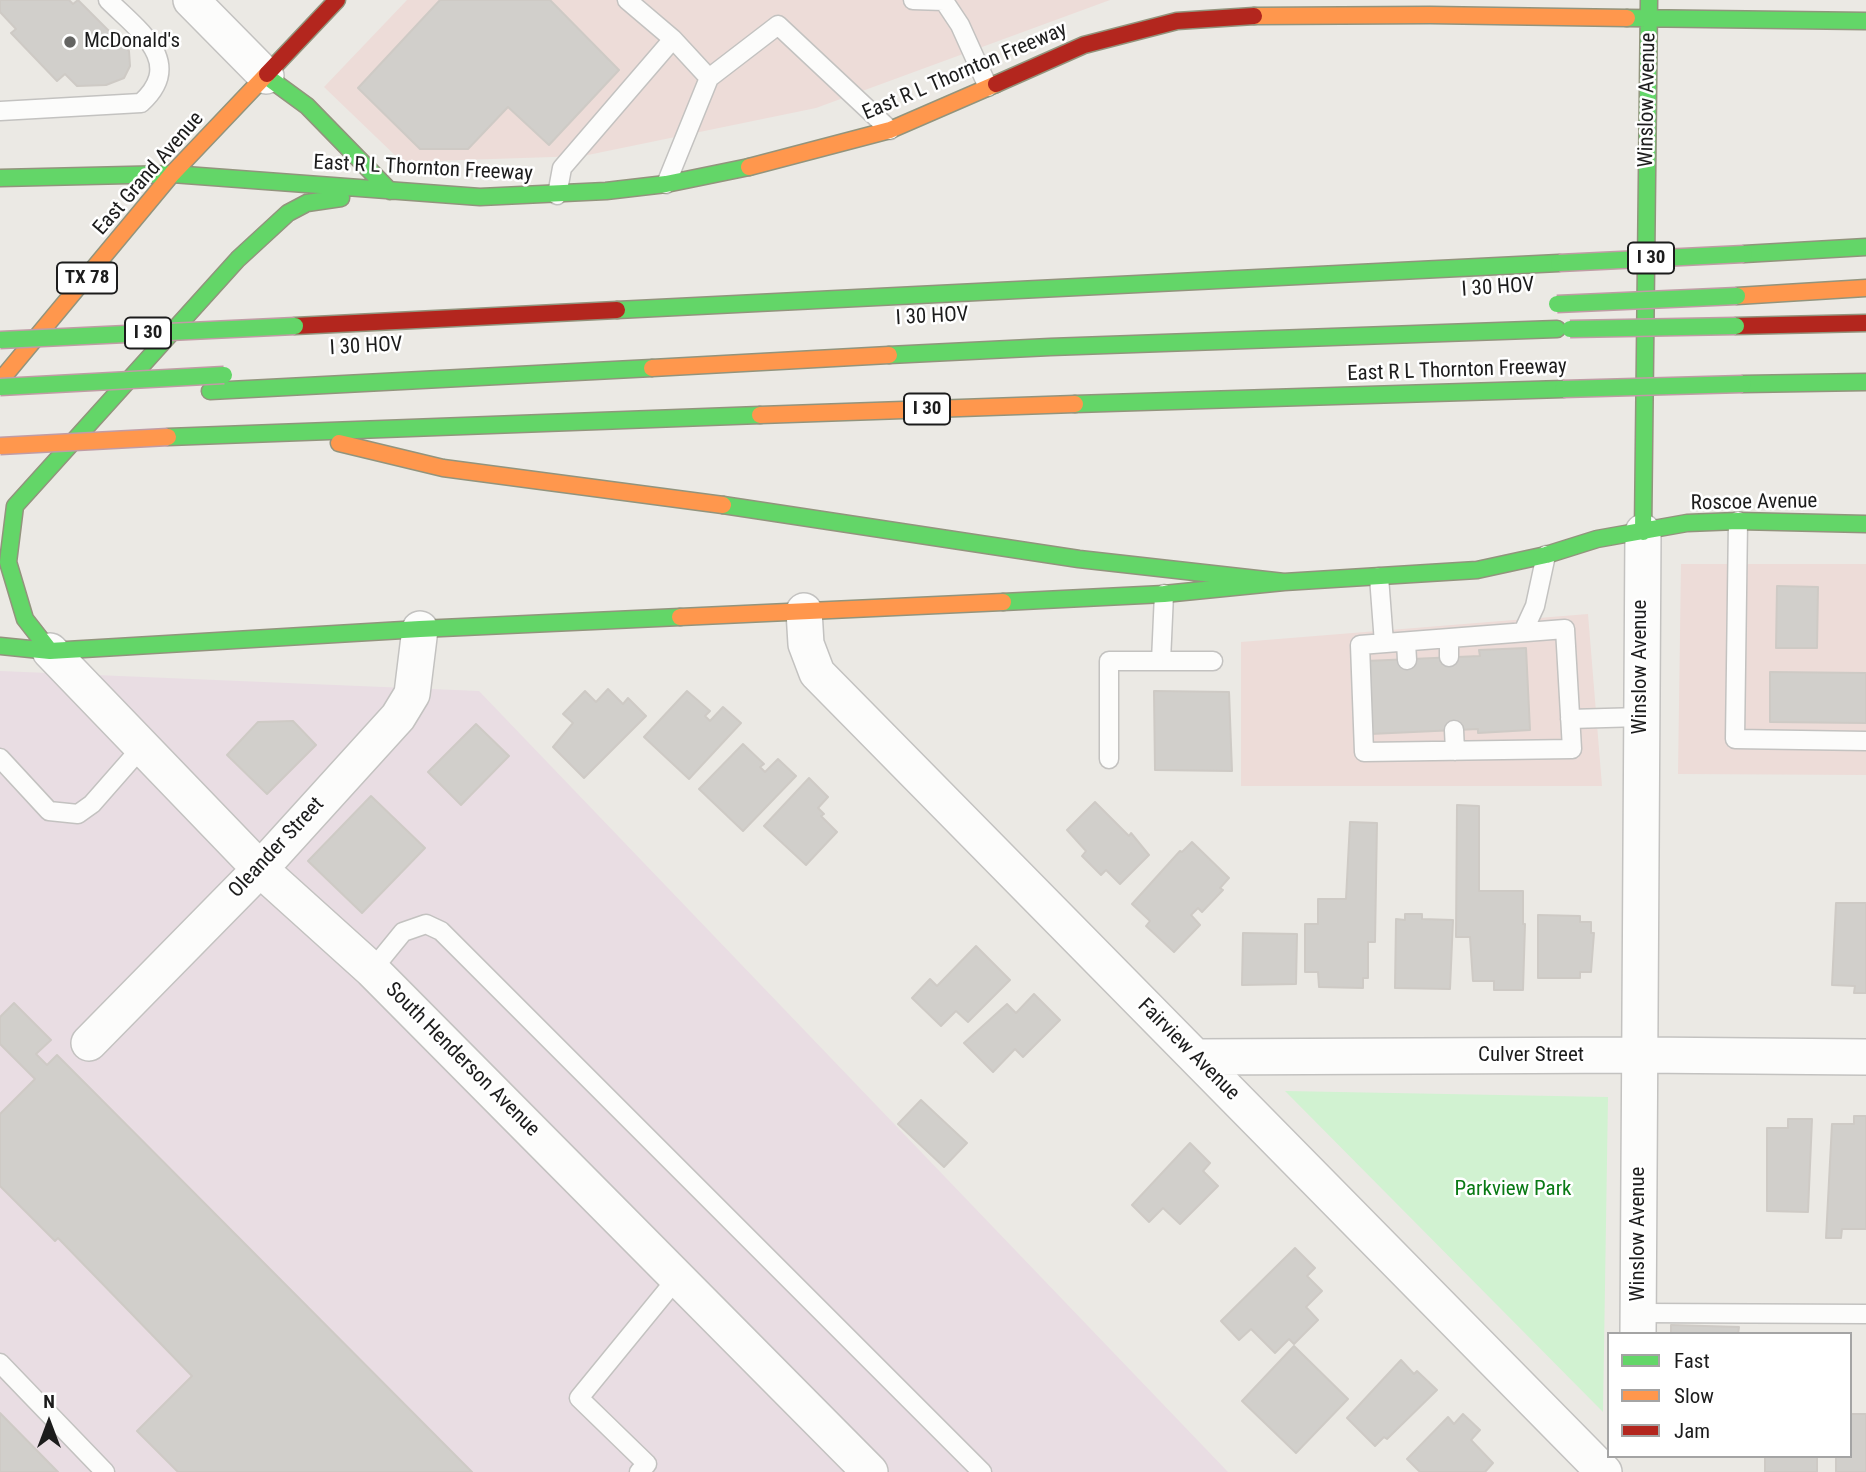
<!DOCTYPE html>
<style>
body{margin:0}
#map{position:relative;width:1866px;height:1472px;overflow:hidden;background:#ebe9e4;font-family:"Roboto Condensed",sans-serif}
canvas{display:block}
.legend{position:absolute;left:1607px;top:1332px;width:245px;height:126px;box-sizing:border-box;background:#fff;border:2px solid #a4a4a4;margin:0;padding:9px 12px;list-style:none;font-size:21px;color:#1c1c1c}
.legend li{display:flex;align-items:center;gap:14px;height:35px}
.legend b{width:35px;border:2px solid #a4a4a4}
.north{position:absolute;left:14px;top:1388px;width:70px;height:70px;-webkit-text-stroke:5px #fff;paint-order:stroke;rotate:0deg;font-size:19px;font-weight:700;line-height:28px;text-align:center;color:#1c1c1c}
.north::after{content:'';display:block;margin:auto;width:24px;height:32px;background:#1c1c1c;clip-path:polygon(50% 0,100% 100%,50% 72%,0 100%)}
</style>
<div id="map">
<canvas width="1866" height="1472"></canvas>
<ul class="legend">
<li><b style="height:9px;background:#63d668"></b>Fast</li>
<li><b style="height:9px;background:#ff974d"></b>Slow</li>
<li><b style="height:9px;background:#b3261e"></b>Jam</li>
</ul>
<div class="north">N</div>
</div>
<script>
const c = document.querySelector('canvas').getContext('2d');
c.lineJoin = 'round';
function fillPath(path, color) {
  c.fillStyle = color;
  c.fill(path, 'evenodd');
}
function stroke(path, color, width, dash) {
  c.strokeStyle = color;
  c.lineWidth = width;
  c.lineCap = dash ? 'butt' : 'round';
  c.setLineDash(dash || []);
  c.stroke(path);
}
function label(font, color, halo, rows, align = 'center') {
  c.font = font + ' "Roboto Condensed",sans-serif';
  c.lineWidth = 5;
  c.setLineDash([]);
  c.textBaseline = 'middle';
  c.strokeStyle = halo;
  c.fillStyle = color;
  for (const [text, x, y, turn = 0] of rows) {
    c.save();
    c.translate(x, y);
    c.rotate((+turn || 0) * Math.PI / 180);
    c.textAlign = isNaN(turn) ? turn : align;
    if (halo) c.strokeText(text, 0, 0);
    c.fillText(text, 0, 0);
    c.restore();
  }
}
const commercial = new Path2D(`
 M407 0H1110L816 108 583 156 402 162 324 87Z
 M1681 564H1866V775L1678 774Z
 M1588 614 1602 786H1241V642Z`);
const industrial = new Path2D(`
 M0 671 479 691 1228 1472H0Z`);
const park = new Path2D(`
 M1285 1091 1608 1097 1603 1412Z`);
const building = new Path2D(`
 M0 0H69L73 4 78 0 129 51 130 66 124 78 106 85 77 86 65 74 57 81 11 33 16 29 0 12Z
 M440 0H550L619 70 549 145 508 107 468 149H420L358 88Z
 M1777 586 1818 587 1817 648H1776Z
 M1526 648 1530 730 1478 733V729L1370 734 1366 661 1480 656 1479 650Z
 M1770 672 1866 673V723L1770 722Z
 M608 689 623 704 628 698 646 716 584 778 553 747 573 723 563 714 585 691 596 702Z
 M687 691 710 711 705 716 710 721 723 707 741 723 689 779 644 737Z
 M1154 691 1229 692 1232 771 1155 770Z
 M293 721 316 745 267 794 227 755 258 722Z
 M476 724 509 756 461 805 428 772Z
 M743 744 764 764 760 767 765 772 778 759 796 776 743 831 699 789Z
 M809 778 828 797 818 808 824 814 821 816 837 832 806 865 764 826Z
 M371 796 425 848 362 913 308 861Z
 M1095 802 1129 836 1131 833 1149 855 1120 884 1106 870 1101 875 1082 856 1086 851 1067 830Z
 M1457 805 1479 806V891H1523V924H1525L1523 990H1494V981H1473L1470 937H1456Z
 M1350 822 1377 823 1375 942H1368V978H1363V988L1319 987 1318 972H1305V924H1318V899H1346Z
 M1192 842 1229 878 1220 888 1223 890 1202 912 1198 908 1191 915 1200 925 1174 952 1146 926 1150 921 1132 904 1180 851 1182 852Z
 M1836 903H1866V993H1854L1855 986 1832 985Z
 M1405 914H1422V919L1453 920 1450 989 1395 988 1396 919 1405 920Z
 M1538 915 1580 916V922H1591V933H1594L1591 972H1580V978H1538Z
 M1243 933 1297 934 1296 984 1242 985Z
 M976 946 1010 980 968 1022 956 1011 941 1026 912 998 930 979 937 986Z
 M1034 994 1060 1020 1023 1057 1015 1049 993 1072 964 1043 1007 1004 1016 1013Z
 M14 1003 51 1040 36 1054 47 1065 57 1055 472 1472H178L137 1431 192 1376 58 1238 55 1241 0 1186V1114L35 1079 0 1044V1017Z
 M921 1100 967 1143 944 1167 898 1124Z
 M1854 1116H1866V1229H1842L1841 1238H1826L1832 1124H1854Z
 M1788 1119H1812L1808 1212 1767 1211V1128H1788Z
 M1190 1143 1210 1163 1203 1171 1218 1186 1180 1224 1163 1208 1149 1222 1132 1205Z
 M1295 1248 1315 1268 1307 1276 1322 1291 1306 1307 1318 1320 1294 1344 1289 1339 1275 1353 1251 1329 1239 1340 1221 1321Z
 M1671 1325 1739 1327 1738 1334H1671Z
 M1294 1346 1348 1399 1296 1453 1242 1401Z
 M1401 1360 1414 1374 1417 1371 1437 1390 1387 1439 1384 1437 1375 1446 1347 1418Z
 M0 1413 58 1472H0Z
 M1463 1414 1480 1430 1471 1440 1493 1463 1485 1472H1420L1407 1459 1448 1417 1454 1424Z
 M1850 1414H1866V1472H1836V1456H1850Z
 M1765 1456H1817V1472H1765Z`);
const lane = new Path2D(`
 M913 0 944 1
 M944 1 960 25 988 87
 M709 78 778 25 890 130
 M0 111 141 103C186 62 138 30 108 0
 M666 184 709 78 673 39
 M557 195 562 168 673 39 627 0
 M1738 521 1735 739 1866 741
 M1379 577 1384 643
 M1565 629 1572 749 1364 752 1360 645Z
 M1523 632 1535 606 1546 555
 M1449 638V657
 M1406 642 1407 660
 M1161 661H1213
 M1570 719 1641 717
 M1454 730 1455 751
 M0 758 49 811 78 814 92 804 142 747
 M1109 759V661H1161L1164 594
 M372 970 403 932 426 924 441 931 982 1472
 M1639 1313 1866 1314
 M0 1363 105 1472
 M639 1472 647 1464 579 1398 678 1277`);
const street = new Path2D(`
 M191 0 266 76
 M804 611 806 644 817 673 1604 1472
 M50 651 260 869 372 970 870 1472
 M89 1043 260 869 398 717 412 694 420 629
 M1196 1057 1640 1055 1866 1057
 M1638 1334 1643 532`);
const fast = new Path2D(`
 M1627 18 1866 21
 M266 76 307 106 390 191
 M0 178 172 174 480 197 606 191 666 184 749 167
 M1744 254 1866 247
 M617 310 1559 263
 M889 355 1050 347 1557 329
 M1743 384 1866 382
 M210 391 652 368
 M1075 404 1563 389
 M168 437 760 415
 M723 505 1079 559 1284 582
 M1643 532 1649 0
 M1003 602 1164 594 1284 582 1477 570 1546 555 1597 539 1687 523 1738 521 1866 524
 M0 646 50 651 420 629 680 617
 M50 651 25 619 8 562 15 506 238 259 288 213 307 203 341 198`);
const slow = new Path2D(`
 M1254 16 1430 15 1627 18
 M749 167 890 130 996 84
 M1737 296 1866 288
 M652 368 889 355
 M0 381 172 174 267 74
 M760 415 1075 404
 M339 443 443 468 723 505
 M680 617 1003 602`);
const jam = new Path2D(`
 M267 74 337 0
 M996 84 1084 45 1177 21 1254 16
 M295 326 617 310
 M1736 326 1866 323`);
const fastBridge = new Path2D(`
 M1559 263 1744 254
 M1557 304 1737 296
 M1570 329 1736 326
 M0 340 295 326
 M0 387 224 375
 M1563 389 1743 384`);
const slowBridge = new Path2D(`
 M0 446 168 437`);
const markers = [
 [70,42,7,"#646462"]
];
const shields = [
 [1651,258,46],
 [87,278,60],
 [148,333,46],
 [927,409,46]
];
const shieldNames = [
 ["I 30",1651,258],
 ["TX 78",87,278],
 ["I 30",148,333],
 ["I 30",927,409]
];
const poiNames = [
 ["McDonald's",84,42]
];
const streetNames = [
 ["East R L Thornton Freeway",965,72,-23],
 ["Winslow Avenue",1648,100,-89],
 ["East R L Thornton Freeway",423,169,3],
 ["East Grand Avenue",149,174,-49],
 ["I 30 HOV",1498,288,-4],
 ["I 30 HOV",932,317,-3],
 ["I 30 HOV",366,347,-3],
 ["East R L Thornton Freeway",1457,371,-2],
 ["Roscoe Avenue",1754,503,-1],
 ["Winslow Avenue",1641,667,-90],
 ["Oleander Street",277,848,-47],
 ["Fairview Avenue",1188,1050,45],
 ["Culver Street",1531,1056],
 ["South Henderson Avenue",462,1060,45],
 ["Winslow Avenue",1639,1234,-90]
];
const parkNames = [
 ["Parkview Park",1513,1190]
];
fillPath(commercial, '#eddcd8');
fillPath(industrial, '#e9dde3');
fillPath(park, '#d1f2d1');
fillPath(building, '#d1cfcb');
stroke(building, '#cecac5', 2);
stroke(lane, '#c3c2c0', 21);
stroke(street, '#c3c2c0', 38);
stroke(fast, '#92947d', 19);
stroke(slow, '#92947d', 19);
stroke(jam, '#92947d', 19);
stroke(lane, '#fcfcfb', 18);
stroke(street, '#fcfcfb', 35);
stroke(fast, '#63d668', 16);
stroke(slow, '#ff974d', 16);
stroke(jam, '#b3261e', 16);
stroke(fastBridge, '#c09ca5', 19, []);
stroke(slowBridge, '#c09ca5', 19, []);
stroke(fastBridge, '#63d668', 16);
stroke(slowBridge, '#ff974d', 16);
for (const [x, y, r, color] of markers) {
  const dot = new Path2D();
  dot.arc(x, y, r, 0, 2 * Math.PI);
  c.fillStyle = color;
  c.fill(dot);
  stroke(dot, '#fff', 2.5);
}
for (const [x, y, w] of shields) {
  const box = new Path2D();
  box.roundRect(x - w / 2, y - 15.5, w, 31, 5);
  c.fillStyle = '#fff';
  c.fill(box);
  stroke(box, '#1c1c1c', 2);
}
label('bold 19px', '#1c1c1c', null, shieldNames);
label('21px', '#1c1c1c', '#fff', poiNames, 'left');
label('21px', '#1c1c1c', '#fff', streetNames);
label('21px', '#0a7a15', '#fff', parkNames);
</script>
